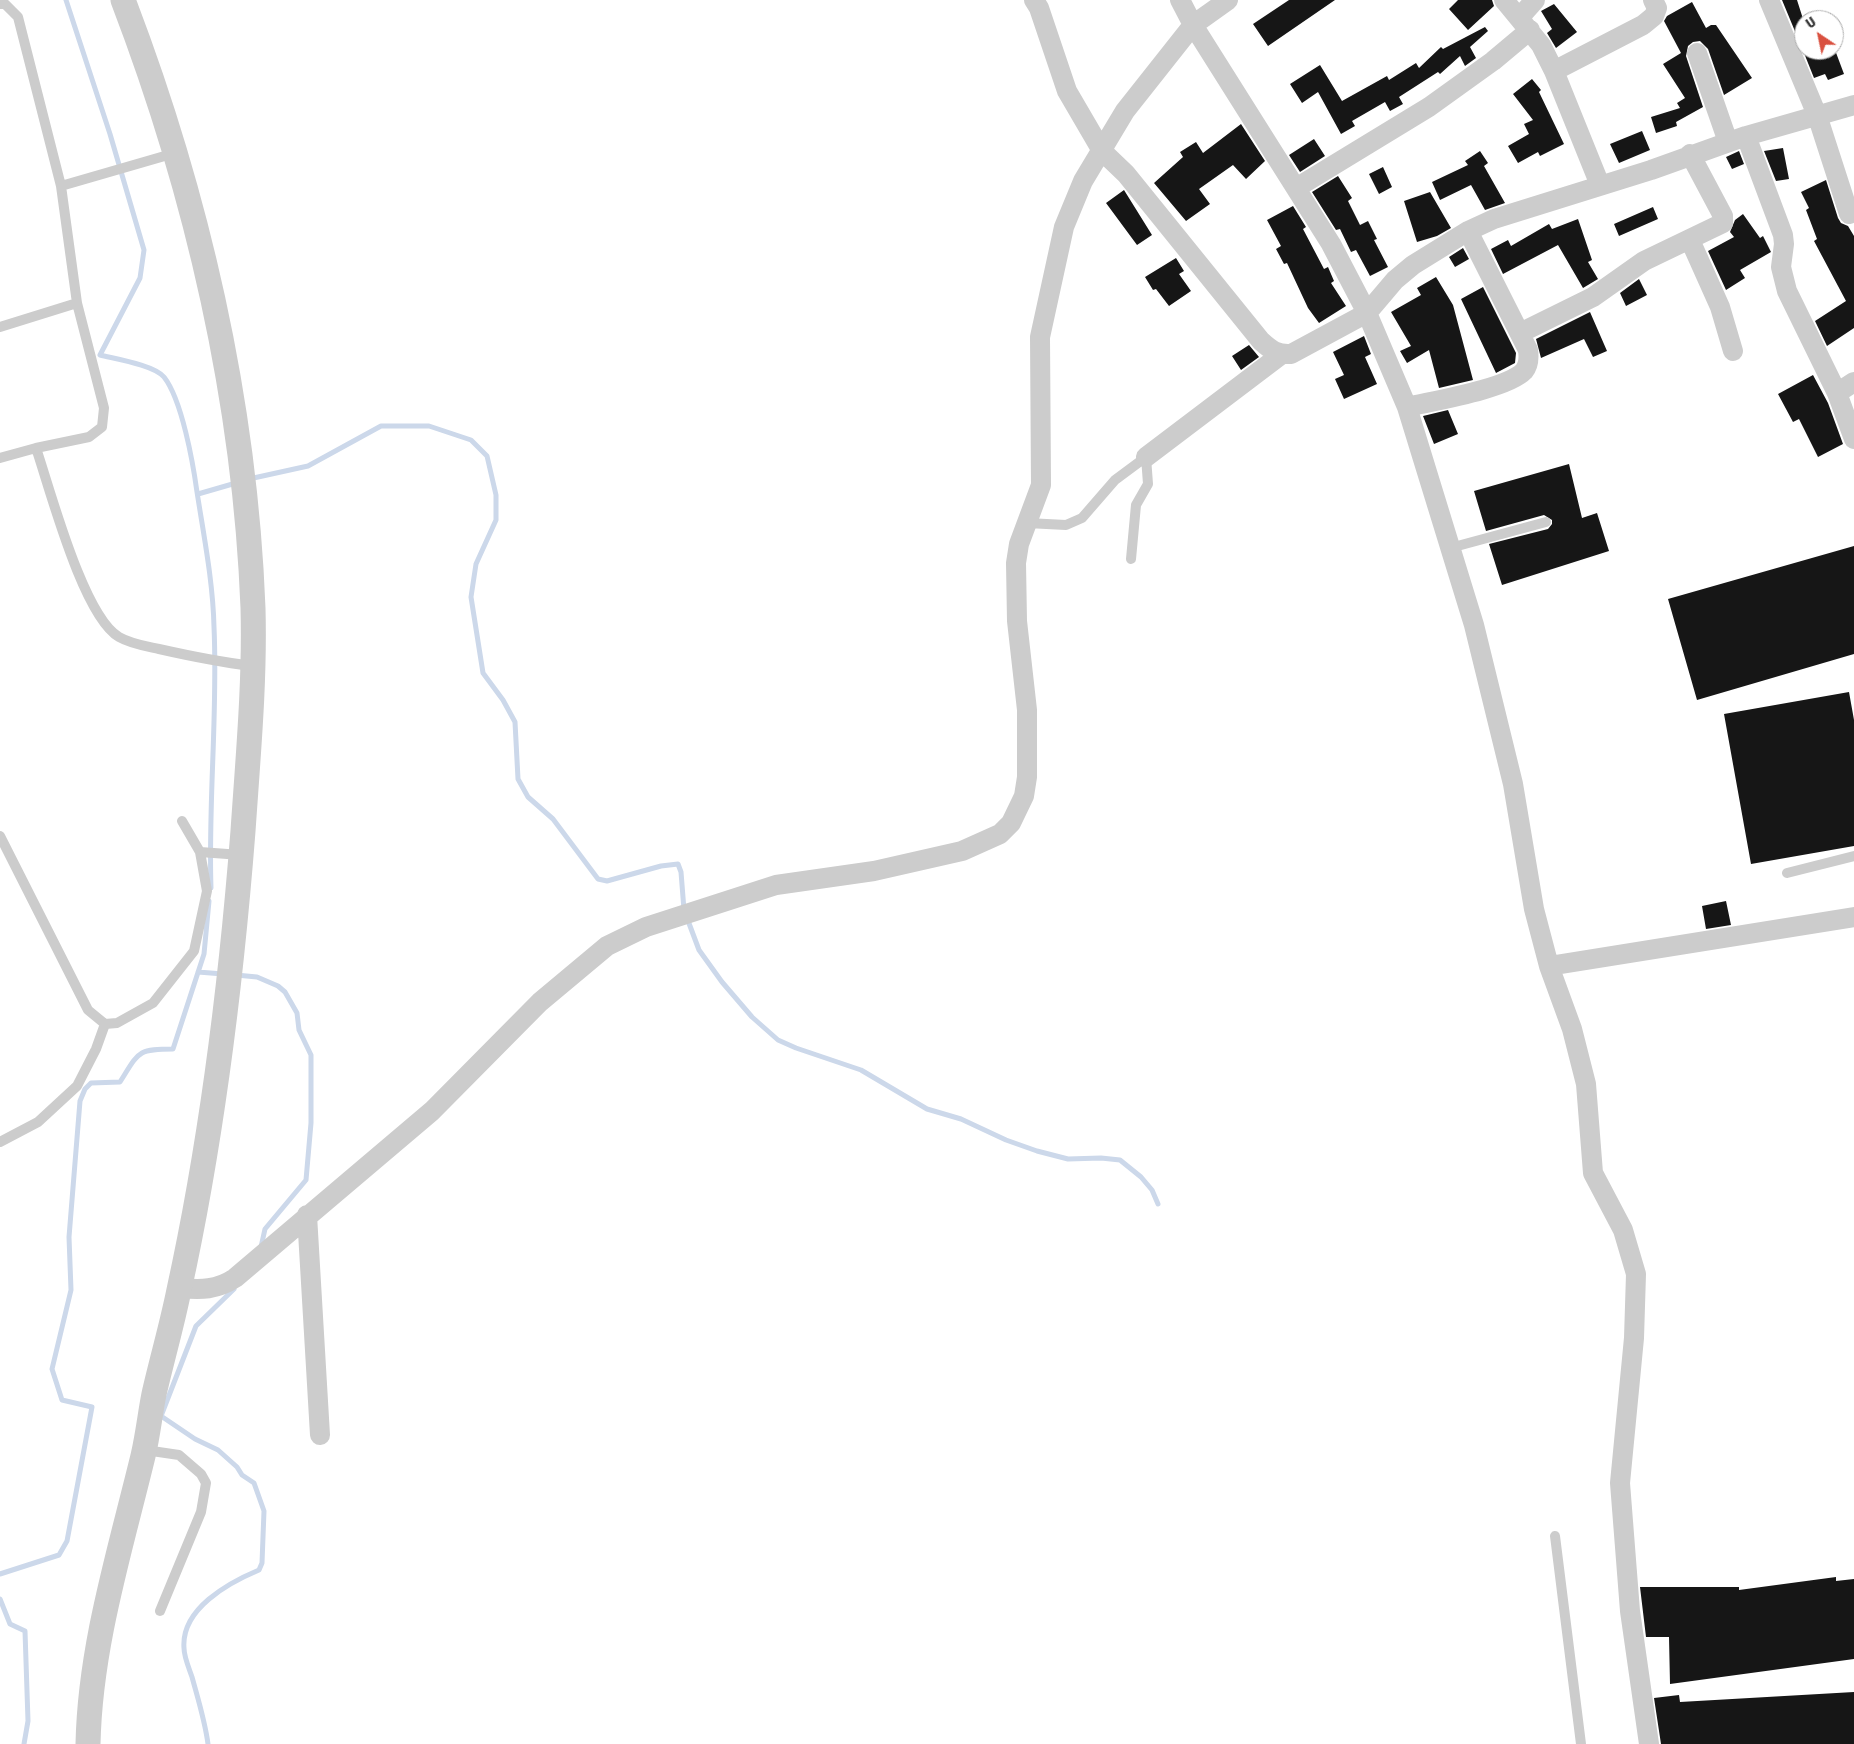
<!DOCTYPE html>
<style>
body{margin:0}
#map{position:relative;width:1854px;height:1744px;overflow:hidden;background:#fff;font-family:"Fira Sans Condensed",sans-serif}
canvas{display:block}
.north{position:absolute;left:1794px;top:10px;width:50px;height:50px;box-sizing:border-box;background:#fff;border:1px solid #acacac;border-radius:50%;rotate:326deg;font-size:14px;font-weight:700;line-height:20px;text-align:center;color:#2f2f2f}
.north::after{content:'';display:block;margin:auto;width:18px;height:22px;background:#d9503f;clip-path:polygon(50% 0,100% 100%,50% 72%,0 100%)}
</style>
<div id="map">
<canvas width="1854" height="1744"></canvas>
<div class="north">U</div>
</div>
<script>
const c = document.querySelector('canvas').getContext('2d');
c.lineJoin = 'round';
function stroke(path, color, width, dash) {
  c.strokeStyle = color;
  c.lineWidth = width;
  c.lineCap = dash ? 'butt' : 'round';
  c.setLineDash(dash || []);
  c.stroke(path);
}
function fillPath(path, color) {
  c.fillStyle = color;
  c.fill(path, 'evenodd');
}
const stream = new Path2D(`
 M66 0 110 134 144 250 140 278 100 355C116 359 154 365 164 377 182 400 193 463 197 492 204 537 213 582 214 627 218 714 208 801 211 888
 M249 479 308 466 381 426H429L471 440 487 456 496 495V520L476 564 471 597 483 673 503 700 515 722 518 779 528 797 553 819 598 879 607 881 661 866 678 864 681 872 684 910
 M198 494 236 483
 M687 918 699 950 722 982 752 1017 778 1040 796 1048 861 1070 927 1109 961 1119 1006 1140 1037 1151 1068 1159 1101 1158 1120 1160 1141 1177 1152 1190 1158 1204
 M198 972 223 974
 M236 975 257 977 278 986 285 992 297 1013 299 1030 311 1055V1123L306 1180 265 1229 261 1247
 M0 1574 59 1555 67 1541 92 1407 62 1400 52 1369 71 1290 69 1237 80 1101 85 1089 91 1083 120 1082C139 1052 137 1049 173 1049L204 954 209 901
 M0 1599 10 1624 25 1631 28 1721 24 1744
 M208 1744C205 1721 198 1699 192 1677 189 1668 184 1657 184 1648 181 1609 228 1583 259 1570L262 1563 264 1511 254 1483 242 1475 237 1467 218 1450 195 1439 161 1416 196 1326 234 1289`);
const building = new Path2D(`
 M1289 0H1335L1268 46 1253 24Z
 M1458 0H1492L1494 6 1468 30 1449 9Z
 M1782 0H1797L1804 22V53Z
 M1692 2 1706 28 1711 25H1716L1752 78 1724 95 1708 49 1700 41 1693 42 1688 46 1686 56 1703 107 1676 122 1677 126 1656 133 1651 117 1680 108 1677 103 1685 98 1663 64 1681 53 1664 21 1667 16Z
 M1554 4 1577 32 1556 48 1547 33 1552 29 1541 11Z
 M1485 27 1488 31 1470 47 1476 58 1465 66 1460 56 1440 74 1438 72 1399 97 1403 104 1390 111 1385 102 1352 121 1355 126 1341 134 1318 92 1302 103 1290 84 1320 65 1342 101 1387 76 1389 80 1416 63 1419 68 1441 47 1443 49Z
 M1835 50 1844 74 1828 80 1825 74 1814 78 1804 53 1810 51 1813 58Z
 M1532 79 1541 90 1539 92 1564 144 1540 156 1538 152 1518 163 1508 146 1529 134 1524 124 1533 120 1513 94Z
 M1241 124 1265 161 1246 179 1233 165 1199 189 1210 204 1186 221 1154 183 1183 157 1180 152 1196 142 1203 153Z
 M1642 131 1650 150 1619 163 1610 144Z
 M1314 139 1325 156 1300 172 1289 155Z
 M1783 148 1789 179 1776 181 1764 151Z
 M1480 151 1488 163 1484 166 1505 203 1485 210 1471 185 1440 200 1432 182 1468 165 1465 161Z
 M1739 151 1744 164 1732 169 1726 157Z
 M1383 167 1392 187 1379 194 1369 174Z
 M1338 176 1352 198 1348 201 1360 225 1368 221 1377 239 1374 240 1388 267 1370 276 1356 250 1351 252 1340 229 1336 230 1312 192Z
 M1826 180 1838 218 1841 223 1848 226 1854 236V328L1827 346 1815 321 1846 301 1814 241 1817 239 1806 210 1809 208 1801 192Z
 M1124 190 1152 235 1137 245 1106 203Z
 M1430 192 1451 228 1437 236 1417 242 1404 201Z
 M1293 206 1306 227 1303 229 1324 269 1328 267 1334 281 1331 283 1346 306 1319 323 1308 308 1287 263 1284 264 1276 249 1281 246 1267 220Z
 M1653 207 1658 219 1619 236 1614 224Z
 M1743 214 1760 238 1763 236 1771 252 1740 270 1745 278 1726 290 1708 251 1734 237 1730 232 1735 220Z
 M1578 219 1592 260 1588 262 1598 279 1583 288 1558 245 1503 274 1491 249 1508 240 1511 246 1549 224 1552 229Z
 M1463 248 1469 259 1455 267 1449 257Z
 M1176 258 1184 271 1179 274 1191 291 1169 306 1156 289 1153 290 1145 277Z
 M1436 277 1453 305 1473 380 1439 388 1429 350 1407 363 1400 351 1411 346 1391 312 1421 295 1417 288Z
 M1639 279 1647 295 1626 306 1620 293Z
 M1483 287 1516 353 1515 363 1496 373 1461 299Z
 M1590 312 1607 351 1593 357 1584 339 1541 358 1536 339Z
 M1364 336 1371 354 1365 357 1377 384 1344 399 1335 379 1344 375 1333 352Z
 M1249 345 1259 357 1241 370 1232 356Z
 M1813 375 1828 403 1843 444 1818 457 1799 419 1793 422 1778 394Z
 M1448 410 1458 434 1434 444 1423 416Z
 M1569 464 1582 518 1597 513 1609 551 1502 585 1489 544 1548 529 1552 524V520L1544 515 1486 531 1474 491Z
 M1854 546V654L1697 700 1668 599Z
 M1849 692 1854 720V846L1751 864 1724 714Z
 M1726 901 1731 925 1706 929 1702 906Z
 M1836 1577V1581L1854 1579V1659L1670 1684 1669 1637H1646L1640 1587H1739V1590Z
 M1854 1692V1744H1661L1654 1698 1679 1695 1680 1702Z`);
const service = new Path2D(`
 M0 4H5L18 17 61 186 77 303 0 327
 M61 186 175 153
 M36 448 89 437 102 427 104 408 77 303
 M0 458 36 448C50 489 83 616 119 637 131 644 145 646 159 649 190 656 220 662 252 666
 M1027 523 1066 525 1082 518 1115 480 1146 457
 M1450 548 1546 522
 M1131 559 1136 505 1148 484 1146 457
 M0 836 88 1010 105 1024 117 1023 153 1003 194 951 207 891 200 852 182 821
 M200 852 241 855
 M1787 873 1854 856
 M0 1142 38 1122 77 1086 96 1049 105 1024
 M145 1450 179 1455 201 1474 206 1483 201 1512 160 1611
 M1555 1536 1581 1744`);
const minor = new Path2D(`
 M1034 0 1039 8 1067 91 1102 151 1126 174 1261 341C1271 350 1277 355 1291 354L1367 313 1395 280 1413 265 1468 231 1494 219 1651 170 1746 136 1854 105
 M1180 0 1193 25 1331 244 1367 313 1407 407 1474 625 1513 784 1534 909 1549 966 1572 1029 1586 1084 1593 1173 1623 1230 1636 1274 1634 1338 1620 1483 1630 1611 1649 1744
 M1504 0 1541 45 1554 71 1600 185
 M1769 0 1817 115 1849 214
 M1519 18 1535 0
 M1697 53 1728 142
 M1554 71 1643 25 1654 16 1657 8 1653 0
 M1746 136 1783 235 1784 244 1781 267 1787 291 1837 393 1854 439
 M1296 188 1429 107 1493 61 1530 30
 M1690 240 1720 307 1733 351
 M1520 333 1593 297 1644 261 1723 223V216L1690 154
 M1837 393 1854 382
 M1407 407C1432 401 1507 389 1524 371 1529 365 1529 357 1528 350L1468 231
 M1146 457 1282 354
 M1549 966 1854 917
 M307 1215 320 1435
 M180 1288C201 1290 217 1290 235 1278L432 1111 540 1002 607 946 646 927 776 885 874 871 962 851 1000 834 1011 823 1024 796 1027 777V710L1017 621 1016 563 1019 544 1041 485 1040 337 1064 227 1083 181 1125 111 1193 25 1228 0`);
const tertiary = new Path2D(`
 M88 1744C90 1646 120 1551 143 1456 148 1435 150 1414 154 1394 162 1359 172 1325 179 1290 212 1139 231 985 243 831 248 757 255 682 253 608 245 401 197 193 123 0`);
stroke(stream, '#ccd8ea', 5);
fillPath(building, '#161616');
stroke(service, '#ccc', 10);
stroke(minor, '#ccc', 20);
stroke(tertiary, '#ccc', 25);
</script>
